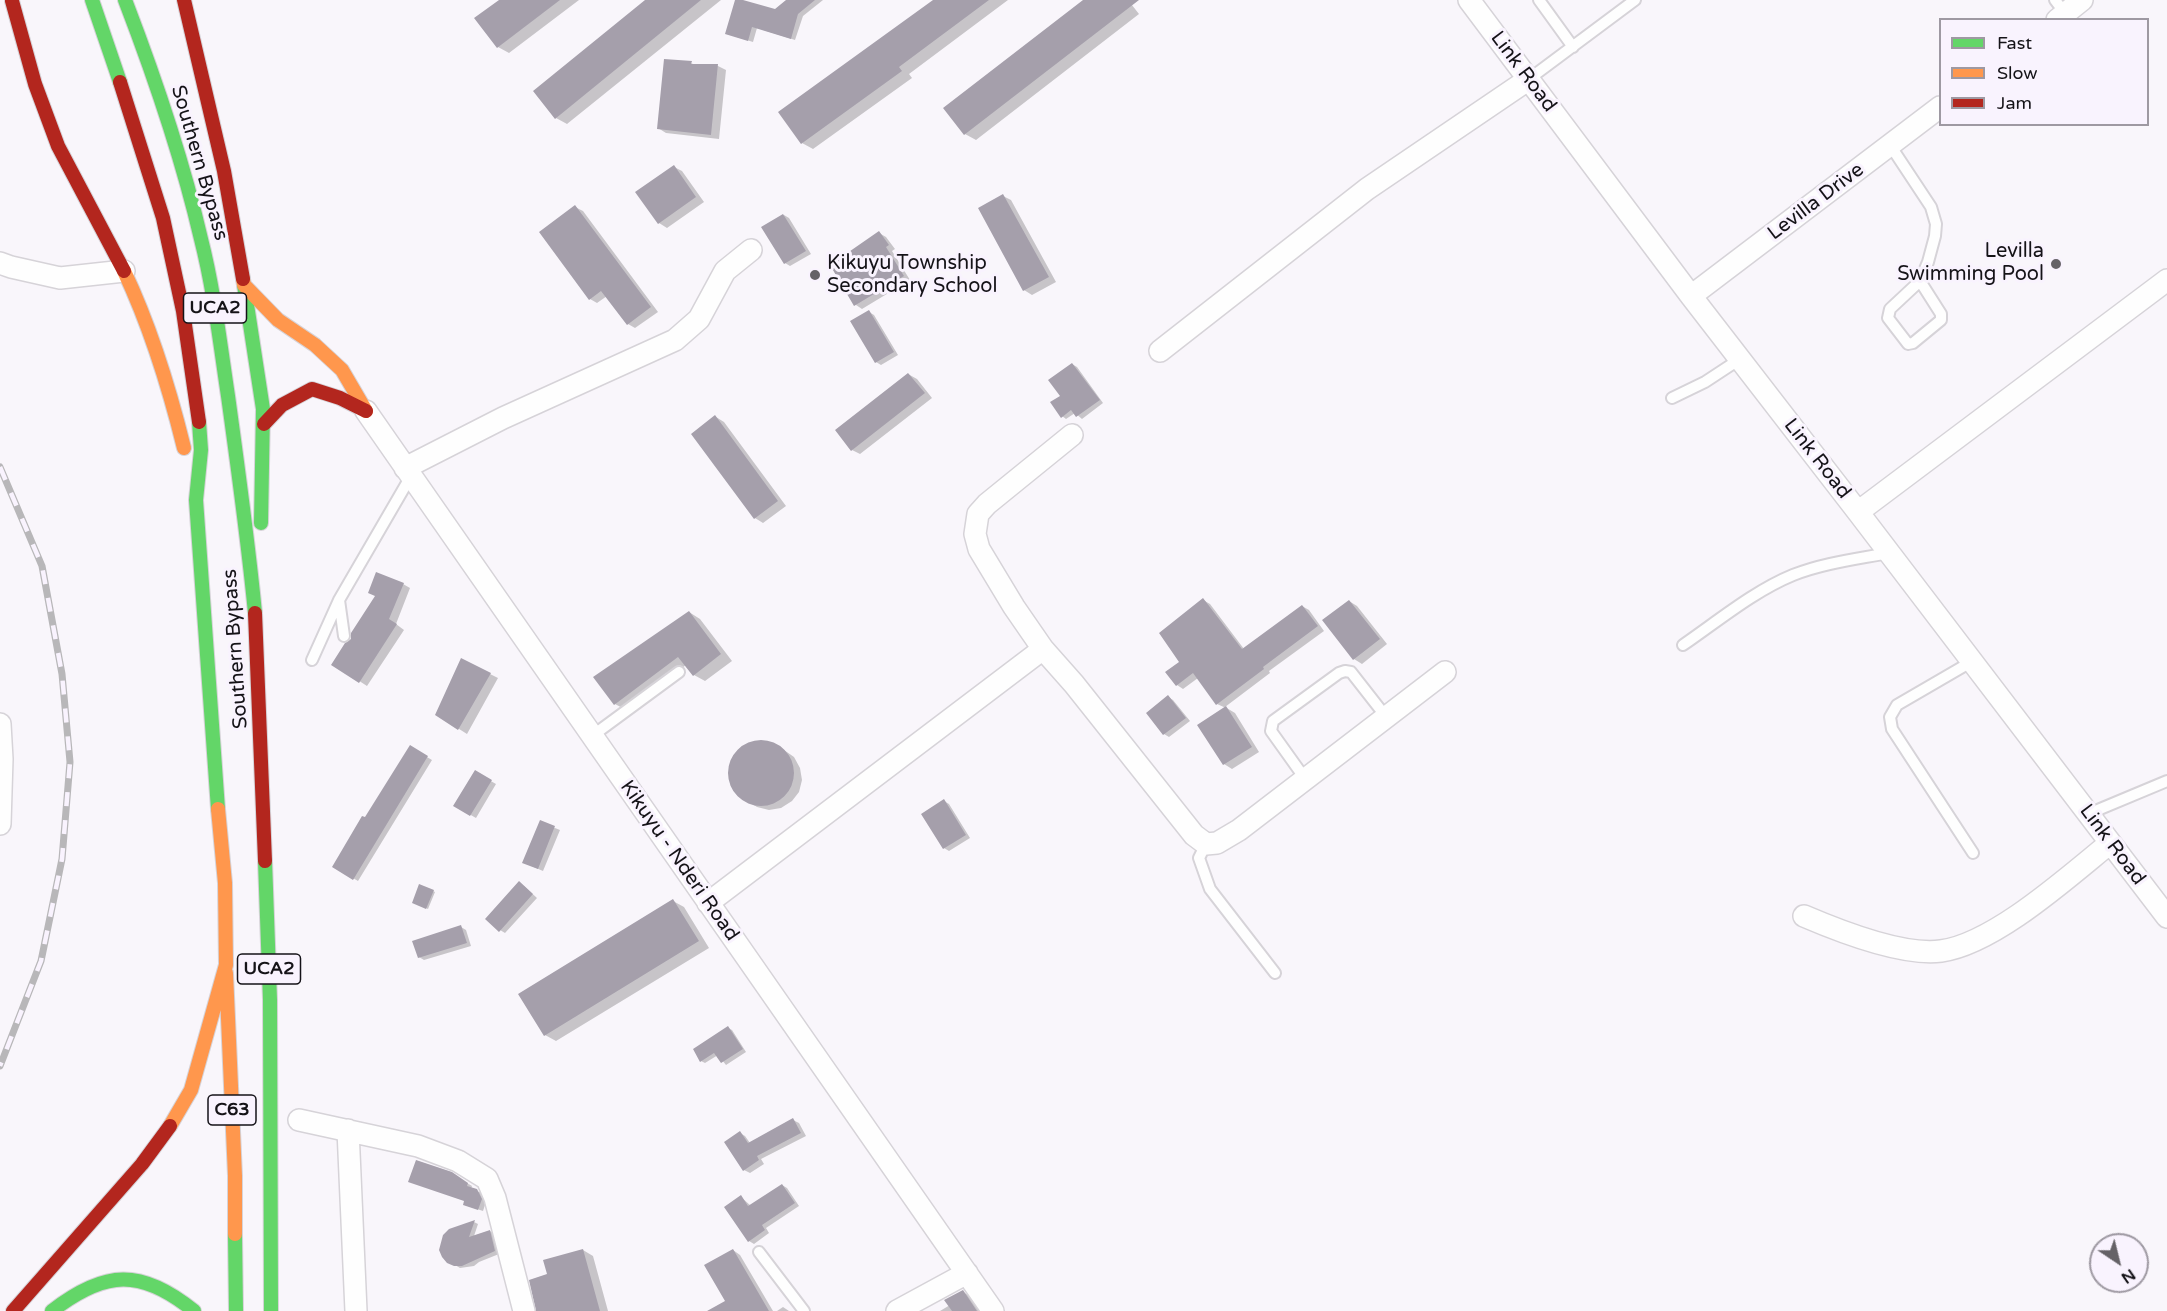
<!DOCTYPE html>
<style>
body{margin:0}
#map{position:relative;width:2167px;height:1311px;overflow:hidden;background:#f9f6fb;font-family:"Varela Round",sans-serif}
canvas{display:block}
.legend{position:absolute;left:1939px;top:18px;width:210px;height:108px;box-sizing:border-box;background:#f9f3fe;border:2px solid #9e99a2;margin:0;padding:8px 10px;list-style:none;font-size:18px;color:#151318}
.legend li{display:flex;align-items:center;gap:12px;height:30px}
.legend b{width:30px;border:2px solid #9e99a2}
.north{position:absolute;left:2089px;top:1233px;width:60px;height:60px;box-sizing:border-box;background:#f9f3fe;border:2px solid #9e99a2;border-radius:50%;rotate:145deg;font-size:16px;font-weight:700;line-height:24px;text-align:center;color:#151318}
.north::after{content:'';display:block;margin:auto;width:21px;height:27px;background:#656267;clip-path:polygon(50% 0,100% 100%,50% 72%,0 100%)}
</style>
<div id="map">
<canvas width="2167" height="1311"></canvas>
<ul class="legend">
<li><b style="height:8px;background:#63d668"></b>Fast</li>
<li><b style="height:8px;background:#ff974d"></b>Slow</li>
<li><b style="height:8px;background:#b3261e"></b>Jam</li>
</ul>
<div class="north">N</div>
</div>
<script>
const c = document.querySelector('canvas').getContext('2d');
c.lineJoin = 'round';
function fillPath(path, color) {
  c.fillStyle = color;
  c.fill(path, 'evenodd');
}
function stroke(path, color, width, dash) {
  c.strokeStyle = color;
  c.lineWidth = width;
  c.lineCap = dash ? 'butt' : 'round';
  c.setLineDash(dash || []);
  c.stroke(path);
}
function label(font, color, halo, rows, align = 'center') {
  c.font = font + ' "Varela Round",sans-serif';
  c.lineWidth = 6;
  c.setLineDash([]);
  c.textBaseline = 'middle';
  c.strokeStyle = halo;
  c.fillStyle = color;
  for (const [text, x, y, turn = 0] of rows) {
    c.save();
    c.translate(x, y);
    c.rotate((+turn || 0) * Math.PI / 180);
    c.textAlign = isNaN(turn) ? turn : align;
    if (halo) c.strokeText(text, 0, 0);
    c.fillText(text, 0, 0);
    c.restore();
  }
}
const shadow = new Path2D(`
 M501 0H579L509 53 498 47Z
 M647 0H721L567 124 556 118Z
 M736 0 776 10 789 0H823L803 16 795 40 757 28 753 42 727 34Z
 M936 0H1008L909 74 912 78 813 149 802 143Z
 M1085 0H1128L1139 14 976 140 965 134Z
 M691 63 697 66H718L726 70 719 139 666 133 658 128Z
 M674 167 682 171 704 202 667 228 659 223 637 192Z
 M1003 196 1011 200 1056 282 1032 295 1024 290Z
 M575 207 583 211 658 312 635 328 628 324 607 296 597 303 590 299Z
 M784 215 789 218 811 254 790 266 785 263Z
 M879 233 886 237 895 249 892 251 910 280 862 309 856 305Z
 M869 312 874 315 898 355 881 365 876 362Z
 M1072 364 1077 367 1103 403 1082 419 1075 413 1066 419 1062 416V396Z
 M908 374 917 379 932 398 860 454 852 450Z
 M716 417 724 422 786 506 763 523 755 518Z
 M403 584 410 588 396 624 404 630 367 686 333 664Z
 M1203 600 1210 604 1244 649 1302 606 1309 610 1324 631 1269 671 1270 673 1225 707 1235 713 1259 752 1232 769 1224 764 1226 708 1217 704 1198 678 1183 689 1177 685 1181 662Z
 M1349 601 1357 606 1387 644 1362 664 1354 659Z
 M689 612 700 619 732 661 705 681 694 675 686 665 626 710 615 704Z
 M490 674 498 678 467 734 437 715Z
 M1168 697 1173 700 1190 721 1169 737 1164 734Z
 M763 742 775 745 784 750 794 757 800 768 802 780 799 792 792 801 781 808 769 810 757 807 738 794 732 784 730 771 733 760 740 750 751 744Z
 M410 747 432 760 358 881 334 867Z
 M475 772 496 784 476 818 455 806Z
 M944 801 949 804 970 838 949 851 944 848Z
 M540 822 560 830 543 871 529 865Z
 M524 886 537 898 505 933 500 930Z
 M433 891 435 892 428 909 416 904Z
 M673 901 684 907 709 948 556 1041 545 1035Z
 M461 927 466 930 471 946 424 960 419 957Z
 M728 1028 732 1030 746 1052 726 1065 718 1055 705 1063 701 1061Z
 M793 1120 799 1123 806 1136 761 1159 764 1164 750 1173 744 1170 726 1142 740 1133 745 1136 750 1143Z
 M452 1174 472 1186 471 1189 482 1193 486 1202 483 1211 465 1205 466 1201Z
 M782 1185 787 1188 799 1206 766 1228 769 1233 754 1244 749 1241 741 1197 751 1206Z
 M474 1222 478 1224 474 1236 490 1231 494 1234 499 1254 479 1262 474 1266 460 1268 455 1265 450 1231Z
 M583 1250 593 1256 608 1311H538L548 1275Z
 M733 1250 740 1255 773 1311H710L727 1301Z
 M963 1292 970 1296 980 1311H940L950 1305Z
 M783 1307 789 1311H777Z`);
const building = new Path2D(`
 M499 0H560L497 48 474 18Z
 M645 0H701L555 119 533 91Z
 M735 0H743L775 9 786 0H815L798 14 791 39 752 27 748 41 725 34Z
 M933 0H989L899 67 902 71 801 144 778 112Z
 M1083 0H1139L964 135 943 108Z
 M664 59 692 61 691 64H718L711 135 657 129Z
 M674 165 696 197 658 224 635 192Z
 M1003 194 1049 277 1023 291 978 208Z
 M575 205 651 307 627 325 601 291 589 300 539 232Z
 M783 214 806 251 784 264 761 227Z
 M879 231 889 245 886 247 904 276 854 306 830 265Z
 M869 310 894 352 875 363 850 321Z
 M1072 363 1100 400 1076 417 1071 410 1061 418 1050 402 1060 396 1048 380Z
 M908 373 925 393 851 451 835 430Z
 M715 415 778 501 754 519 691 434Z
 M376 572 404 583 389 619 397 624 359 683 331 665 345 643 351 639V633L375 596 368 593Z
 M1203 598 1242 649 1302 605 1318 626 1263 667 1264 669 1216 705 1193 673 1176 686 1165 672 1179 662 1159 633Z
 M1349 600 1380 639 1353 660 1322 620Z
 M689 611 721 654 693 676 678 657 614 705 593 677Z
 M461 658 491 673 458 730 435 715Z
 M1168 695 1186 718 1163 735 1146 713Z
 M1226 706 1252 747 1223 765 1197 725Z
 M728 773a33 33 0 1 1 66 0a33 33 0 1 1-66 0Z
 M410 745 428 756 353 880 332 867 362 816 365 817Z
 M475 770 492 780 470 816 453 806Z
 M944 799 966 835 943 849 921 814Z
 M540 820 555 826 538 869 522 863Z
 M519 881 533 894 499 932 485 919Z
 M419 884 434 890 426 909 412 903Z
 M673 899 699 941 544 1036 518 994Z
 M461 925 467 943 418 958 412 941Z
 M728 1026 743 1049 721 1063 714 1053 700 1062 693 1049Z
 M793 1118 801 1133 757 1156 759 1160 743 1171 724 1142 740 1131 748 1143Z
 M416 1160 452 1172 468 1183 467 1186 477 1189 482 1199 478 1210 463 1205 464 1201 408 1182Z
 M782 1184 795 1203 762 1225 765 1230 748 1242 724 1207 741 1195 748 1206Z
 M475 1220 469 1237 490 1230 495 1251 462 1266H454L447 1263 442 1257 439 1250 443 1235 449 1229Z
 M583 1249 600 1311H536L529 1280 547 1274 543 1260Z
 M733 1249 769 1311H707L725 1301 704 1265Z
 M963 1290 977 1311H952L944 1300Z`);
const lane = new Path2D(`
 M1539 0 1573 47
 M2055 0 2065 13
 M1529 79 1635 0
 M1890 145 1931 207 1936 224 1935 236 1928 262 1920 281 1890 309 1888 318 1908 344 1913 343 1941 320V314L1920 281
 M1672 398 1705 382 1740 359
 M339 600 344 636
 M1683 645C1718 621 1754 591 1793 575 1823 563 1857 559 1888 553
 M312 660 339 600 411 476
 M1971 662 1897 705 1890 717 1892 729 1973 853
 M592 736 679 672
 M1306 780 1271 731 1273 721 1339 673 1345 671 1351 672 1387 718
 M2088 814 2167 781
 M1206 844 1199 858 1210 889 1275 973
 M759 1252 804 1311`);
const street = new Path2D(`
 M1469 0 1691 296 1858 512 2167 917
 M2057 20 2082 0
 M0 263 11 267 60 278 124 271
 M1691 296 1940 107
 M1160 351 1367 189 1529 79
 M366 411 993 1311
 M1072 435 987 504 978 514 975 534 979 549 1014 607 1043 649 1074 684 1194 835 1206 844 1217 843 1239 830 1445 672
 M405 468 503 418 675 340 699 319 725 271 751 250
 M1858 512 2167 280
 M0 724 2 759 0 824
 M708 903 1043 649
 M1804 916C1839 931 1903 956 1941 951 1994 944 2068 877 2110 843
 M299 1120 418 1146 458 1161 487 1179 495 1198 524 1311
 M348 1130 356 1311
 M897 1311 967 1273`);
const fast = new Path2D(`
 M92 0 120 82
 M125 0C155 78 182 157 201 239 214 290 220 343 228 396 238 468 248 540 255 613
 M244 285 263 409 261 523
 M199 422 201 450 196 500 218 809
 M265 861 270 1000 271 1311
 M235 1234 236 1311
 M52 1311C105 1270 141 1268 194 1311`);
const slow = new Path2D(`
 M124 271C151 328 169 387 184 448
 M243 279 244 285 278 320 315 345 342 370 366 411
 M226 973 235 1176V1234
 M170 1126 191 1090 226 965 225 883 218 809`);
const jam = new Path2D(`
 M184 0 224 171 243 279
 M12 1 35 84 58 146 124 271
 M120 82 163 218 183 311 199 422
 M264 424 282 405 312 389 340 398 366 411
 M255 613 265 861
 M13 1311 142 1164 170 1126`);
const rail = new Path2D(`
 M0 467 42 566 62 674 70 762 62 859 41 961 0 1066`);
const markers = [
 [2056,264,6,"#656267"],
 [815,275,6,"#656267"]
];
const shields = [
 [215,308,63],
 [269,969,63],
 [232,1110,48]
];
const shieldNames = [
 ["UCA2",215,308],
 ["UCA2",269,969],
 ["C63",232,1110]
];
const streetNames = [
 ["Link Road",1523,72,53],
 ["Southern Bypass",199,163,74],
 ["Levilla Drive",1816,202,-37],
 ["Link Road",1817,459,52],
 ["Southern Bypass",236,649,-94],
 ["Link Road",2112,845,53],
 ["Kikuyu - Nderi Road",679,861,55]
];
const poiNames = [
 ["Levilla",2044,252],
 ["Swimming Pool",2044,275],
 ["Kikuyu Township",827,264,"left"],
 ["Secondary School",827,287,"left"]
];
fillPath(shadow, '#0003');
fillPath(building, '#a59fab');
stroke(lane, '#d6d3d8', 14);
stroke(street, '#d6d3d8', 24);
stroke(fast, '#d6d3d8', 16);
stroke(slow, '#d6d3d8', 16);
stroke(jam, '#d6d3d8', 16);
stroke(lane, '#fefefe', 10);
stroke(street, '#fefefe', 21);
stroke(fast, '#63d668', 14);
stroke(slow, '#ff974d', 14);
stroke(jam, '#b3261e', 14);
stroke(rail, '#b8b7b9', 7);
stroke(rail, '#f9f3fe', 4.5, [14]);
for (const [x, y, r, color] of markers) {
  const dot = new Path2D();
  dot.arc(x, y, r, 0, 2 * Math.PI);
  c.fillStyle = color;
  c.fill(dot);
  stroke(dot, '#f9f3fe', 2);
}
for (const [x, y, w] of shields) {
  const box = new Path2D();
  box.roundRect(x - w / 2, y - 15, w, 30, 4.5);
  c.fillStyle = '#f9f3fe';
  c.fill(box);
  stroke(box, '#151318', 1.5);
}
label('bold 18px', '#151318', null, shieldNames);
label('20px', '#151318', '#f9f3fe', streetNames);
label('20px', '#151318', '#f9f3fe', poiNames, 'right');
</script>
